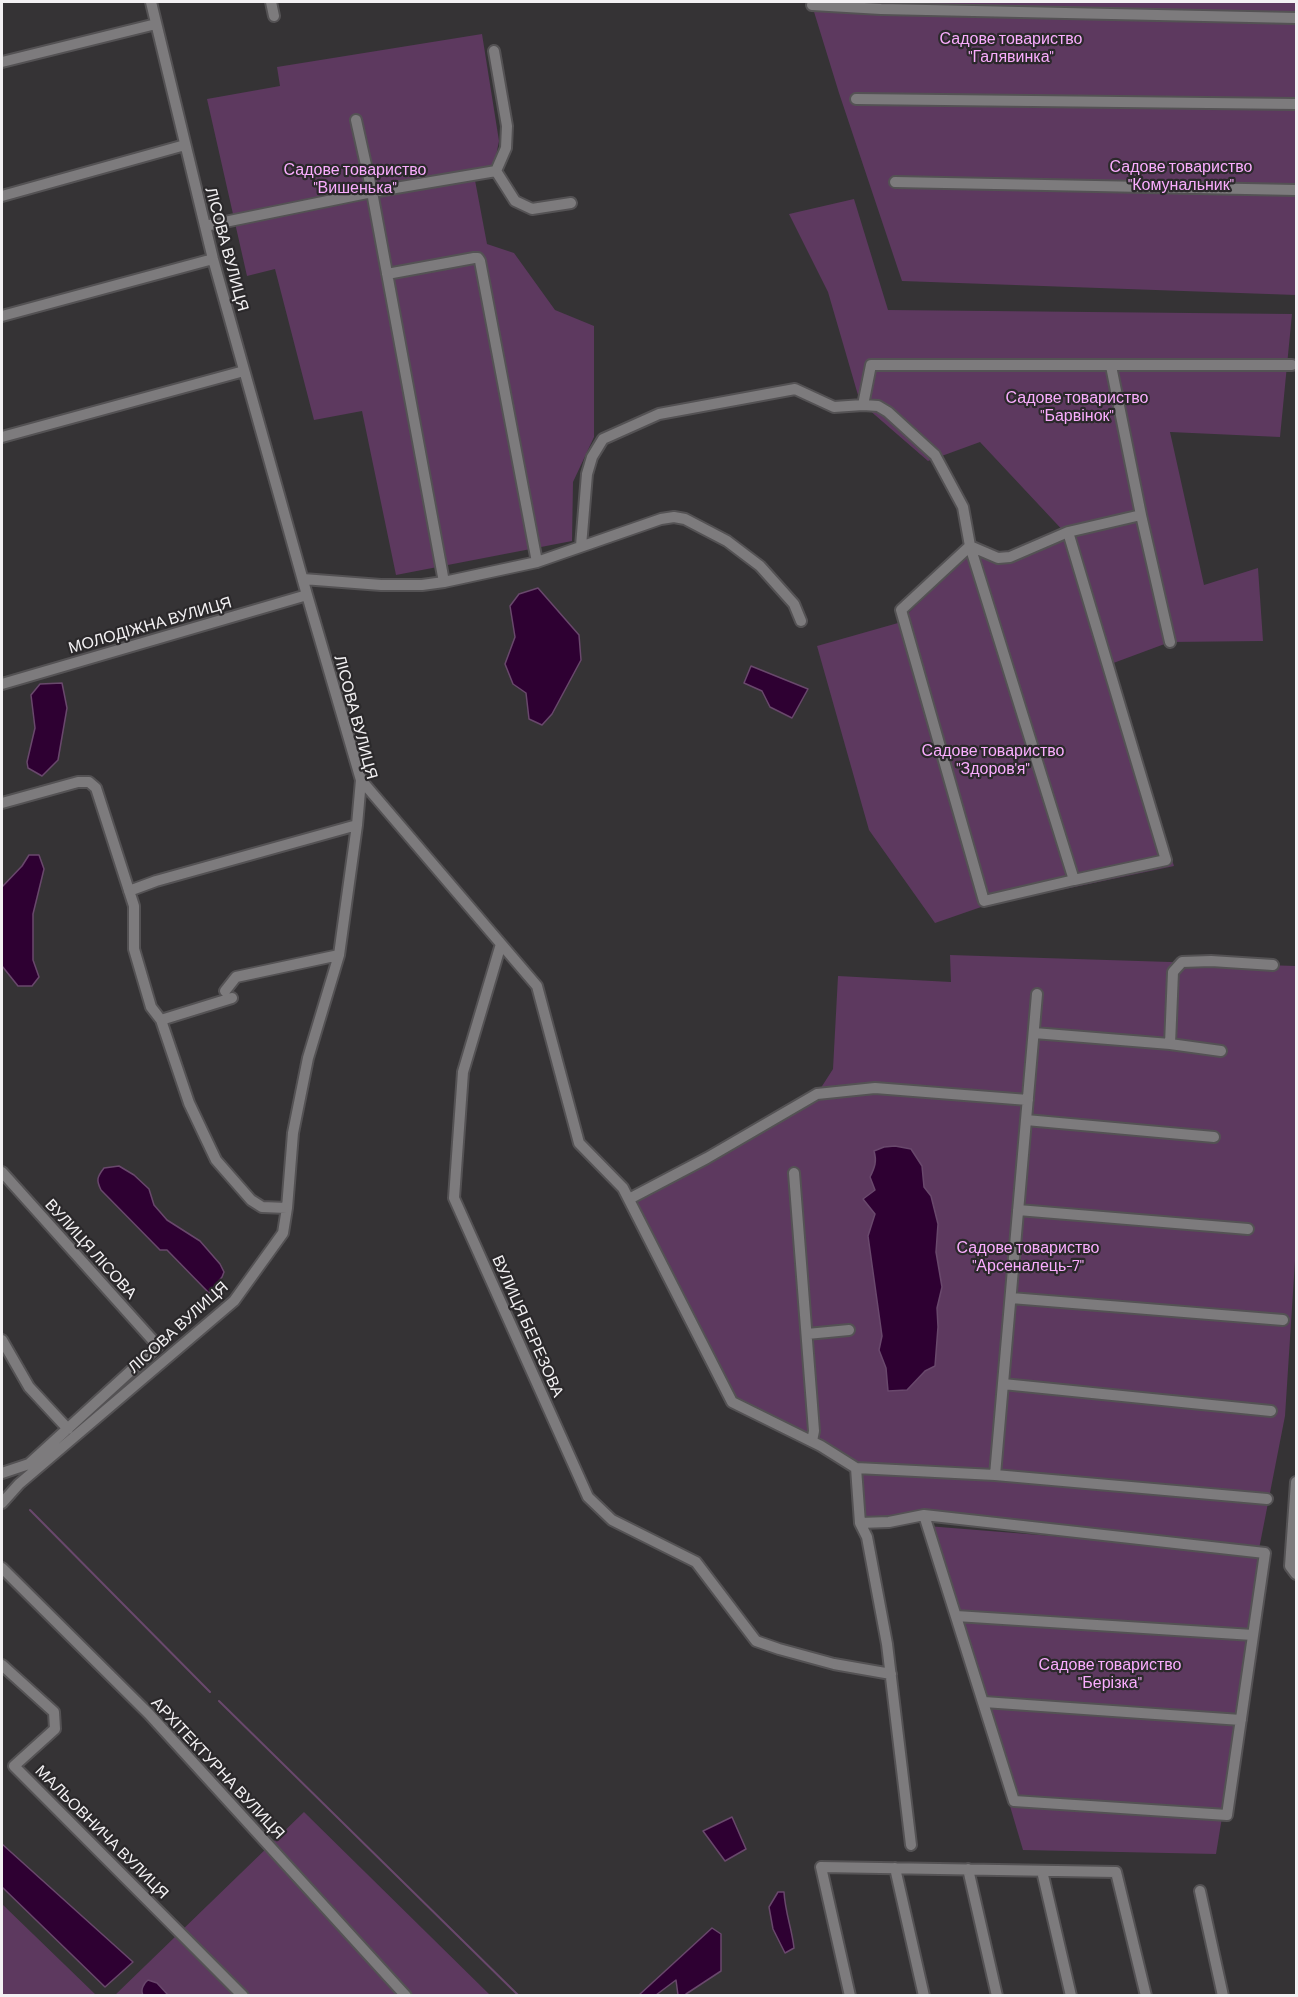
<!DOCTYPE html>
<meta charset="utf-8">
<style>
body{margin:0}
#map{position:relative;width:1298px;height:1997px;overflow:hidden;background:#353335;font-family:Barlow,sans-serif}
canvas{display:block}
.frame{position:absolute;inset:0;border:3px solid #f3f1f3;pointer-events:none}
</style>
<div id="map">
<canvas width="1298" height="1997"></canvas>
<div class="frame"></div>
</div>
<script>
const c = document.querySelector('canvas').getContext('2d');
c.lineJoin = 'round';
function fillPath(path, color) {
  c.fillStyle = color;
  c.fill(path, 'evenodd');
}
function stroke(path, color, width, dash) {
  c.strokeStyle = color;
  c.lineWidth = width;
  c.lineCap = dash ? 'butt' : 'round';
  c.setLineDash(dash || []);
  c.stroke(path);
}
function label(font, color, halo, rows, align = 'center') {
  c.font = font + ' Barlow,sans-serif';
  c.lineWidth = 4.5;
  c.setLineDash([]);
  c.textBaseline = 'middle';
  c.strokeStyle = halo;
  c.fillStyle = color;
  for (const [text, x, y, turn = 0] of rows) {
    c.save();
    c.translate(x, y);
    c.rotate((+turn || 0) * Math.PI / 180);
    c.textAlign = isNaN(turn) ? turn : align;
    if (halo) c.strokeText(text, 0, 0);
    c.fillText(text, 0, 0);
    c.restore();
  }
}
const green = new Path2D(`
 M811 2H1296V295L902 281 839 93Z
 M482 34 499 141 493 171 474 175 487 244 514 253 555 310 594 326V437L573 482 572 541 396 575 362 411 314 420 275 269 247 276 207 99 280 86 277 67Z
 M854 199 888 310 1292 314 1280 437 1170 432 1204 585 1258 568 1263 641 1170 642 1108 665 1174 866 984 906 935 923 869 830 817 646 898 623 975 548 1008 562 1068 536 980 442 928 461 860 402 828 292 789 214Z
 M950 955 1296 966 1295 1261 1285 1416 1259 1549 924 1515 860 1523 856 1468 732 1402 629 1199 817 1094 833 1069 838 976 951 982Z
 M927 1526 1265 1553 1216 1854 1023 1850Z
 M304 1812 490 1995 114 1996Z
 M2 1904 96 1995H2Z`);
const water = new Path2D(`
 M538 588 579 635 581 660 552 714 542 725 529 719 526 693 513 684 505 664 515 637 510 606 519 594Z
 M751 666 808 689 792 718 770 707 762 691 744 683Z
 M62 683 67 708 58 760 42 776 28 768 27 762 35 728 31 695 40 684Z
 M29 855H39L44 869 33 914V960L39 977 32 986H18L2 966V887L22 866Z
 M895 1146 911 1149 922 1166 924 1187 931 1196 938 1224 936 1252 942 1287 937 1308 938 1327 935 1366 925 1371 907 1390 888 1391 886 1368 879 1350 882 1336 868 1236 875 1214 863 1199 875 1190 870 1177C875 1167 877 1161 874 1151L884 1147Z
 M119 1166 134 1175 149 1189 154 1205 167 1220 200 1241 220 1264 224 1272 222 1277 209 1293 167 1250H160L101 1190C96 1180 97 1177 104 1168Z
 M732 1817 746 1849 725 1861 703 1831Z
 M2 1844 133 1962 105 1987 2 1887Z
 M778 1892H784C785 1912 792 1929 794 1948L785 1953 773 1929 769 1907Z
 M712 1928 721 1934V1971L686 1994V1995H678L676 1980 656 1995H639Z
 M148 1980 157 1983 168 1995H143C140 1990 144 1983 148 1980Z`);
const stream = new Path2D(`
 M30 1510 210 1692
 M219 1701 519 1996`);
const street = new Path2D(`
 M271 2 274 16
 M812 5 881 9 1296 18
 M494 51 507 126 506 148 496 171
 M2 62 156 24
 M856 99 1296 104
 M356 120 372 192 444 582
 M895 182 1296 190
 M2 196 185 145
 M205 226 372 192 496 171 515 201 532 209 571 203
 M387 274 474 258H478L480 261 537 562
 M2 316 213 259
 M863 405 878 406 888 412 935 455 963 507 970 546 1074 880 984 901 901 610 970 546 998 558 1010 557 1068 532
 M2 437 244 371
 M1141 515 1170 642
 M581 546 587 474 592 457 603 439 659 414 795 389 834 407 863 405 871 365H1292
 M303 579 381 585H422L444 582 537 562 661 519 674 517 685 519 727 541 760 566 794 604 801 621
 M2 684 307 595
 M361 780 537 986 579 1143 623 1188 732 1402 821 1446 856 1468 995 1475 1267 1499
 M2 803 78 782H89L96 788 134 906V949L151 1007 161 1020
 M1074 880 1166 860 1068 532 1141 515 1111 366
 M129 891 156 881 357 825
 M501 944 463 1072 454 1198 588 1497 612 1520 696 1562 756 1641 779 1649 834 1664 891 1674
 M225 991 236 977 339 955
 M232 998 161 1020 189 1103 216 1160 251 1200 262 1207 287 1208
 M1034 1033 1170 1044 1221 1051
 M1170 1044 1173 972 1182 962 1211 961 1273 965
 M1026 1120 1214 1137
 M2 1172 158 1346 29 1464 2 1473
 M794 1173 814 1431 812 1441
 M629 1199 707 1158 817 1094 875 1088 1028 1100
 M1018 1210 1248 1229
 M1011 1298 1283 1320
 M807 1334 849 1330
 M2 1340 29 1387 68 1429
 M1003 1384 1271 1411
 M856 1468 860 1523 889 1522 924 1515 1265 1553 1227 1815 1014 1801 924 1515
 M995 1475 1037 994
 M1296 1482 1290 1566 1296 1574
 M2 1503 19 1484 234 1301 283 1233 287 1208 293 1133 308 1058 339 955 357 825 361 780 307 595 213 259 151 2
 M860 1523 867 1537 887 1644 911 1845
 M2 1568 149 1714 406 1996
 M956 1616 1253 1635
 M2 1665 54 1712 55 1729 14 1766 243 1996
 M984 1702 1241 1720
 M895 1868 924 1996
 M968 1869 997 1996
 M1042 1871 1071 1996
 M1200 1891 1223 1996
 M850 1996 821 1867 1116 1872 1146 1996`);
const parkNames = [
 ["Садове товариство",1011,39],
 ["\"Галявинка\"",1011,57],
 ["Садове товариство",1181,167],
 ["\"Комунальник\"",1181,185],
 ["Садове товариство",355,170],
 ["\"Вишенька\"",355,188],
 ["Садове товариство",1077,398],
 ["\"Барвінок\"",1077,416],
 ["Садове товариство",993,751],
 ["\"Здоров'я\"",993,769],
 ["Садове товариство",1028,1248],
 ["\"Арсеналець-7\"",1028,1266],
 ["Садове товариство",1110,1665],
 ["\"Берізка\"",1110,1683]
];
const streetNames = [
 ["ЛІСОВА ВУЛИЦЯ",227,249,75],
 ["МОЛОДІЖНА ВУЛИЦЯ",150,625,-16],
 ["ЛІСОВА ВУЛИЦЯ",356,717,75],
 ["ВУЛИЦЯ ЛІСОВА",91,1249,48],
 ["ВУЛИЦЯ БЕРЕЗОВА",528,1326,66],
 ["ЛІСОВА ВУЛИЦЯ",178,1327,-42],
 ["АРХІТЕКТУРНА ВУЛИЦЯ",218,1768,47],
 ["МАЛЬОВНИЧА ВУЛИЦЯ",102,1832,45]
];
fillPath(green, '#5d395f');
fillPath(water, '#2e0032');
stroke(water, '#69486c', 1.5);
stroke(stream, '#69486c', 2);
stroke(street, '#545254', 14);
stroke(street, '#7d7b7d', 10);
label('16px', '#faadfe', '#2b292b', parkNames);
label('16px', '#f3f1f3', '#2b292b', streetNames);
</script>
